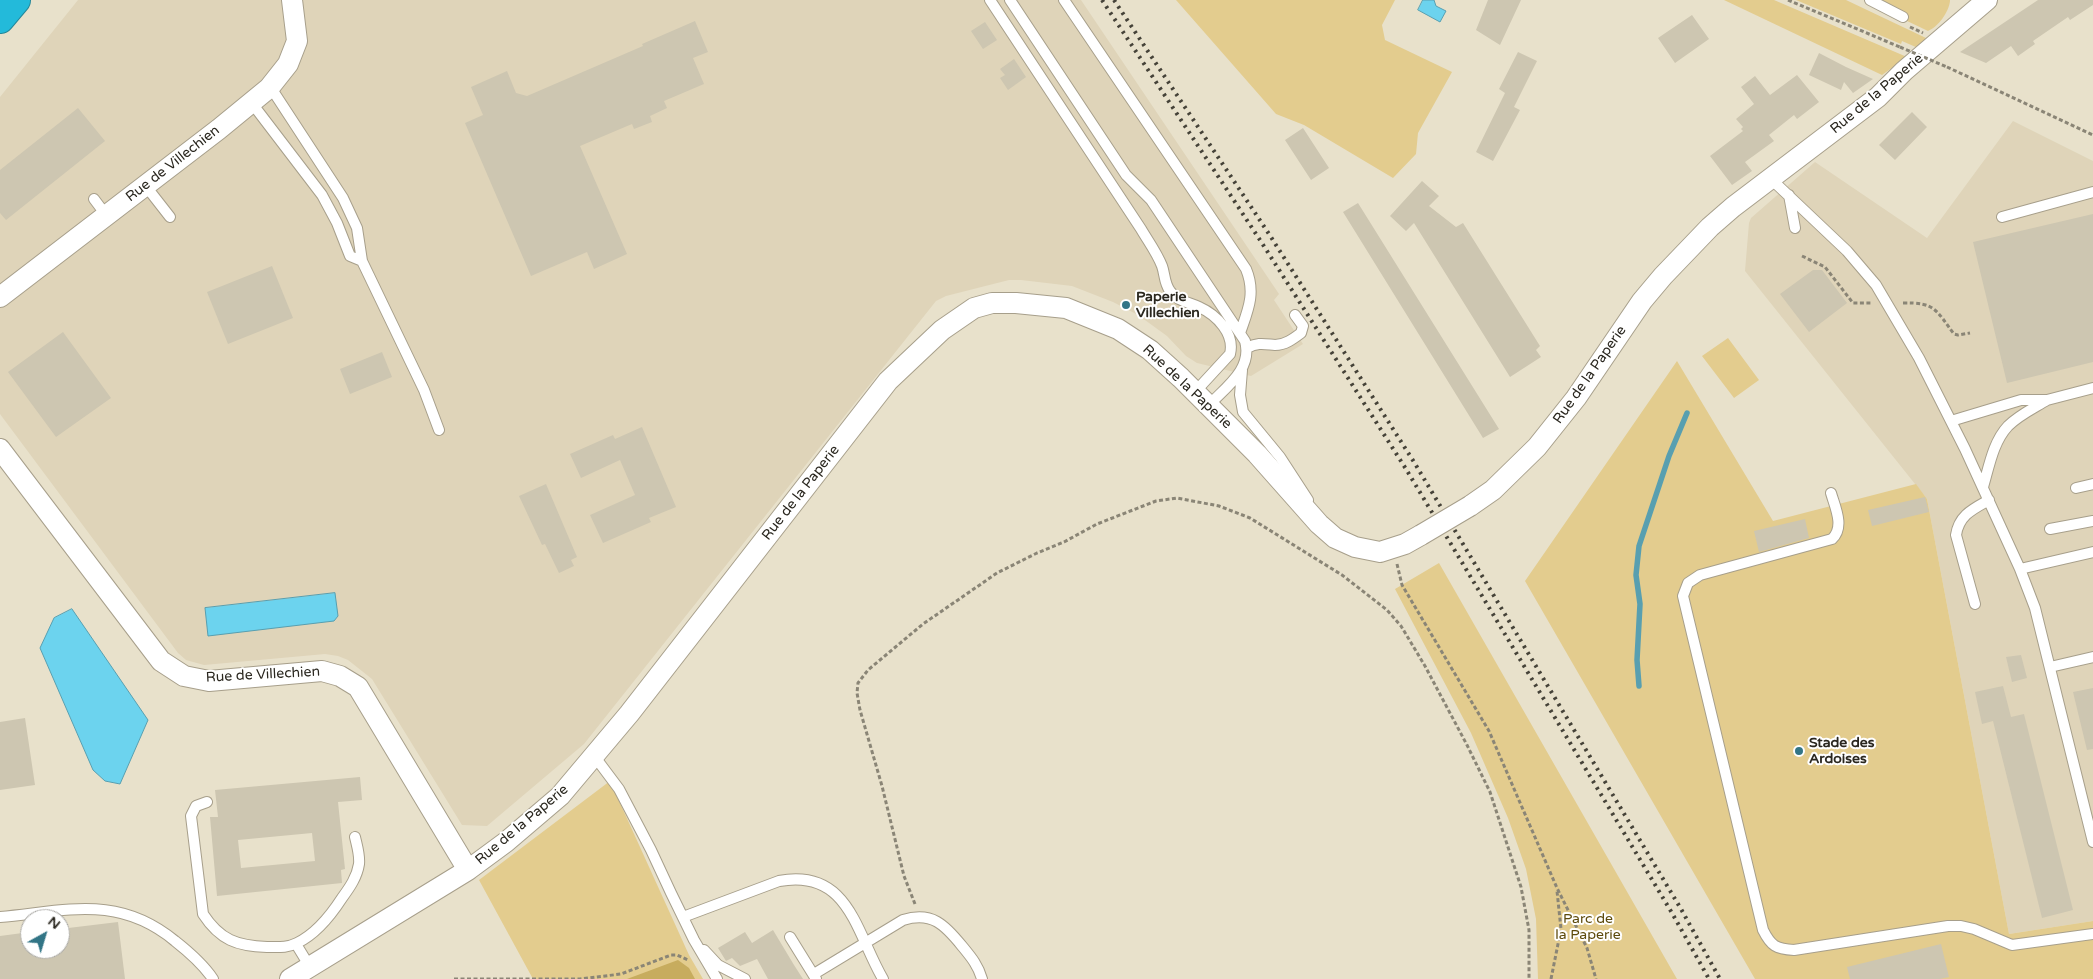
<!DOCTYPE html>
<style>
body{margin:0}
#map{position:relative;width:2093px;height:979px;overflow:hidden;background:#e8e1cb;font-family:"Varela Round",sans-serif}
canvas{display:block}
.north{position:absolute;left:20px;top:909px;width:50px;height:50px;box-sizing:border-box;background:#fff;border:1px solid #aaa9a5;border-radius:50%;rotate:39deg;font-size:14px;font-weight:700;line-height:20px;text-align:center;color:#2a271f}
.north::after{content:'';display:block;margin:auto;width:18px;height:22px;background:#327586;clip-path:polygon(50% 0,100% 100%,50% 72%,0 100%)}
</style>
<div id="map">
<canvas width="2093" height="979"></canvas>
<div class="north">N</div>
</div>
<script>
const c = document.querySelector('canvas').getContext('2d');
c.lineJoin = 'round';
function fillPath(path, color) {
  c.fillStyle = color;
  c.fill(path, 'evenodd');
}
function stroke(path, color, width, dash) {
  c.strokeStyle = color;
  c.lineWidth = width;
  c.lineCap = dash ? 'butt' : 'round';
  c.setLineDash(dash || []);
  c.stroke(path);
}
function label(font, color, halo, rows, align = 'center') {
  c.font = font + ' "Varela Round",sans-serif';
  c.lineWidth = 4;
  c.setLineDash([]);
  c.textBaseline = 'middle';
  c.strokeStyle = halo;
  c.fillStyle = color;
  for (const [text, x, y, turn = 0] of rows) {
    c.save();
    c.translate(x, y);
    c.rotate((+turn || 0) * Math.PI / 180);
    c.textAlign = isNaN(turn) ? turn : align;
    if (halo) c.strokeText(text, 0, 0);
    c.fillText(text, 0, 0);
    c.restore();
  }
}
const built = new Path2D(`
 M78 0H1081L1279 294 1274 300 1303 344 1251 376 1197 363 1186 356 1167 336 1138 315 1113 302 1072 286 1021 280H1009L946 296 936 301 584 744 487 826 462 825 372 679 348 660 338 656 325 654 204 665 186 660 178 653 0 414V97Z
 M2013 121 2093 161V921L2009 934 1927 499 1745 271 1749 223 1751 218 1815 162 1927 238Z`);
const green = new Path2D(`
 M1176 0H1395L1382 25 1385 40 1452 72 1418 133 1416 154 1393 178 1304 125 1276 114Z
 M1724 0H1774L1907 57 1882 75Z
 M1796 0H1846L1926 38 1918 48 1902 41 1901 44Z
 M1877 0H1950V1C1949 12 1938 27 1928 31L1905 20 1908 14Z
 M1728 338 1759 380 1734 398 1702 356Z
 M1677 361 1773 521 1916 484 1927 499 2009 934 2093 921V979H1755L1525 581Z
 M1439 563 1677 979H1538L1536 919 1526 869 1508 818 1471 733 1395 589Z
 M610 781 689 955 703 979H533L479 880Z`);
const forest = new Path2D(`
 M678 960 689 968 695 979H627Z`);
const water = new Path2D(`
 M1423 0H1434L1436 6 1446 11 1440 22 1418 10Z
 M335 593 338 616 334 621 208 636 205 608Z
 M72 609 148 720 120 784 105 781 93 770 40 648 54 618Z`);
const stream = new Path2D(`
 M1639 686 1637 660 1640 604 1636 575 1639 546 1669 456 1687 413`);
const building = new Path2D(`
 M1488 0H1521L1500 45 1476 30Z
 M2038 0H2093V5L2070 20 2068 17 2033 41 2035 44 2018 56 2011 46 1986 63 1960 52Z
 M1692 15 1709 39 1675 63 1658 38Z
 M695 21 708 52 693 58 704 84 664 101 667 108 650 116 652 122 634 129 632 124 580 146 627 254 594 269 587 252 531 276 465 123 483 115 471 87 507 71 516 93 527 96 643 46 642 44Z
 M985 22 997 40 983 49 971 31Z
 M1518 52 1537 61 1514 107 1520 110 1493 161 1476 152 1505 93 1499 89Z
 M1819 53 1846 67 1873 79 1853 93 1844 82 1841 90 1809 75Z
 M1014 59 1026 77 1008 90 1000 78 1005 75 1000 69Z
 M1797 75 1819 102 1797 119 1794 115 1769 135 1774 141 1745 162 1752 171 1732 185 1710 156 1743 131 1741 129 1743 127 1736 119 1754 104 1741 87 1755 76 1770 95Z
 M78 108 105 141 6 220 0 213V170Z
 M1912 112 1927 127 1895 160 1879 145Z
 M1303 128 1329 168 1311 180 1285 140Z
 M1422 181 1439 196 1429 206 1456 227 1463 223 1540 346 1536 350 1541 357 1510 377 1414 223 1406 231 1390 216Z
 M1358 203 1499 429 1483 438 1343 212Z
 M2093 214V362L2007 383 1973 242Z
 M272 266 293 318 228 344 207 292Z
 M1813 270H1822L1847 303 1809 332 1780 294Z
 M63 332 111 398 56 437 8 372Z
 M382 352 392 377 350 394 340 369Z
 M642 427 676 507 649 518 651 522 603 543 590 515 635 495 620 460 581 478 570 454 613 435 615 439Z
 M546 484 577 557 571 560 574 566 559 573 545 544 542 545 519 496Z
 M1925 497 1929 512 1872 526 1868 510Z
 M1805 519 1809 538 1759 552 1754 531Z
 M2021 655 2027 678 2012 682 2006 657Z
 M2003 686 2011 717 2024 714 2073 910 2042 918 1993 721 1982 724 1975 692Z
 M2093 688V749L2087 750 2073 692Z
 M25 718 35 785 0 790V722Z
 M360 777 362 800 338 802 345 869 341 870 342 883 217 896 210 817H218L215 790ZM312 833 315 861 241 868 238 840Z
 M118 922 125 979H0V936L30 932V949H60V929Z
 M773 930 794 965 803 979H768L757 959 740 966 732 958 726 961 718 948 745 932 752 943Z
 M1941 944 1949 977 1940 979H1850L1847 967Z`);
const path = new Path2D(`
 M1788 0 1900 47
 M1910 27 1923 33
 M1947 67 2093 135
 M1802 256 1825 267 1853 303H1872
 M1903 303C1935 302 1936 310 1954 334L1958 335 1970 333
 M1397 564 1402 585 1489 731 1557 888 1587 948 1596 979
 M915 904 904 876 882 786 860 710 857 693 858 683 868 670 923 624 997 573 1037 553 1064 542 1097 524 1156 501 1177 498 1219 506 1250 518 1342 575 1387 610 1401 626 1425 666 1467 745 1490 792 1521 887 1529 930V979
 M454 979H580L621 974 671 955H677L688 960
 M1551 979 1561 929 1557 891`);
const service = new Path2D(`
 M990 0 1141 229C1148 241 1157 253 1162 266 1165 274 1164 283 1170 291 1177 301 1188 302 1199 307 1217 315 1235 334 1230 354L1195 392
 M1010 0 1126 175 1151 200 1245 341C1253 369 1226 387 1208 406
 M1064 0 1246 269C1256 293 1248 310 1240 333
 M1870 0 1903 17
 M269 88 275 94 343 198 357 228 362 261 424 390 439 430
 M251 102 322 195 337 223 350 256 362 261
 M1771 179 1847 251 1876 285 1919 358 1965 449 2020 569 2035 608 2093 842
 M145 185 170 217
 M1789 195 1795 228
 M94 199 106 215
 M2002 217 2093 192
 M1247 348C1258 342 1264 344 1275 345 1285 345 1293 339 1301 333L1303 326 1295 315
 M1242 370 1240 395 1243 412 1280 457 1308 500
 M1951 421 2021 400H2047L2093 388
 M1983 487C1989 467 1993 442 2008 426 2019 415 2034 408 2047 400
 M2076 488 2093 484
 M1831 493C1835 507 1845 527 1832 539L1700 575 1688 583 1683 596 1763 930C1771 946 1776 949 1794 950L1948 926H1961L1974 929 2012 945 2093 934
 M2050 529 2093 521
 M2020 569 2093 552
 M1975 604 1956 535C1959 515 1973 509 1989 500
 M2050 667 2093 657
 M595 757 619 789 651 850 671 893 694 940 717 979
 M207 802 196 806 191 816 203 914C220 940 237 946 267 947 278 947 287 948 297 943 316 934 331 915 342 898 350 887 357 877 359 864 360 855 357 846 355 837
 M0 917C67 911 118 894 175 941 189 952 203 964 213 979
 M683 917 779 881C849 868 856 933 883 979
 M790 937 816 979
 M296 944 310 967
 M704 950 718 965 745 979
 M814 974 903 920C932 911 945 925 962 946 971 957 978 965 982 979`);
const minor = new Path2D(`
 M0 297 219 129 269 88 288 64 297 41 292 0
 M0 449 161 661 184 676 209 681 322 671 340 676 358 687 468 870
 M1470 506 1493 490 1537 447 1576 398 1642 301 1663 276 1710 227 1733 207 1878 97 1904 71 1987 0
 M290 979 468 870 506 842 560 796 629 714 888 381 942 330 974 308 992 303H1016L1066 308 1118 329 1150 350 1181 378 1257 454 1319 524 1335 538 1355 547 1380 552 1405 544 1421 535`);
const motorway = new Path2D(`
 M0 19 16 0`);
const rail = new Path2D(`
 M1102 0 1260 240 1406 469 1672 913 1709 979
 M1114 0 1269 234 1414 462 1681 909 1720 979`);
const pathBridge = new Path2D(`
 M1900 47 1947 67`);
const minorBridge = new Path2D(`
 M1421 535 1470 506`);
const markers = [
 [1126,305,5,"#327586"],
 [1799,751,5,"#327586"]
];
const streetNames = [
 ["Rue de la Paperie",1877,94,-40],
 ["Rue de Villechien",173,164,-38],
 ["Rue de la Paperie",1590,375,-55],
 ["Rue de la Paperie",1187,387,43],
 ["Rue de la Paperie",801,493,-52],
 ["Rue de Villechien",263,675,-3],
 ["Rue de la Paperie",522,825,-40]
];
const poiNames = [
 ["Paperie",1136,297],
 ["Villechien",1136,313],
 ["Stade des",1809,743],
 ["Ardoises",1809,759]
];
const parkNames = [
 ["Parc de",1588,919],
 ["la Paperie",1588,935]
];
fillPath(built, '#dfd4b9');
fillPath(green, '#e3cc8e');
fillPath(forest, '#c7ac5e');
fillPath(water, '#6cd3ee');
stroke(water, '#589fb0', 1);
stroke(stream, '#589fb0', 5.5);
fillPath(building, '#cdc6b1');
stroke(service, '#a79f8b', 12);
stroke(minor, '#a79f8b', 22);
stroke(motorway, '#258799', 30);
stroke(path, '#8a8576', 3, [4, 2.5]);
stroke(service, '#fff', 10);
stroke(minor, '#fff', 20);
stroke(motorway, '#23bada', 28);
stroke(rail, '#454238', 4, [2.5, 5]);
stroke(minorBridge, '#a79f8b', 22, []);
stroke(pathBridge, '#8a8576', 3, [4, 2.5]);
stroke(minorBridge, '#fff', 20);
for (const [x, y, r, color] of markers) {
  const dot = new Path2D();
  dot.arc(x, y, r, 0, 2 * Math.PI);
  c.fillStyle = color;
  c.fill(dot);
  stroke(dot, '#fff', 2);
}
label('14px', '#2a271f', '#fff', streetNames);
label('bold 14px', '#2a271f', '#fff', poiNames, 'left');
label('14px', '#5d4a0c', '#fff', parkNames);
</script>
